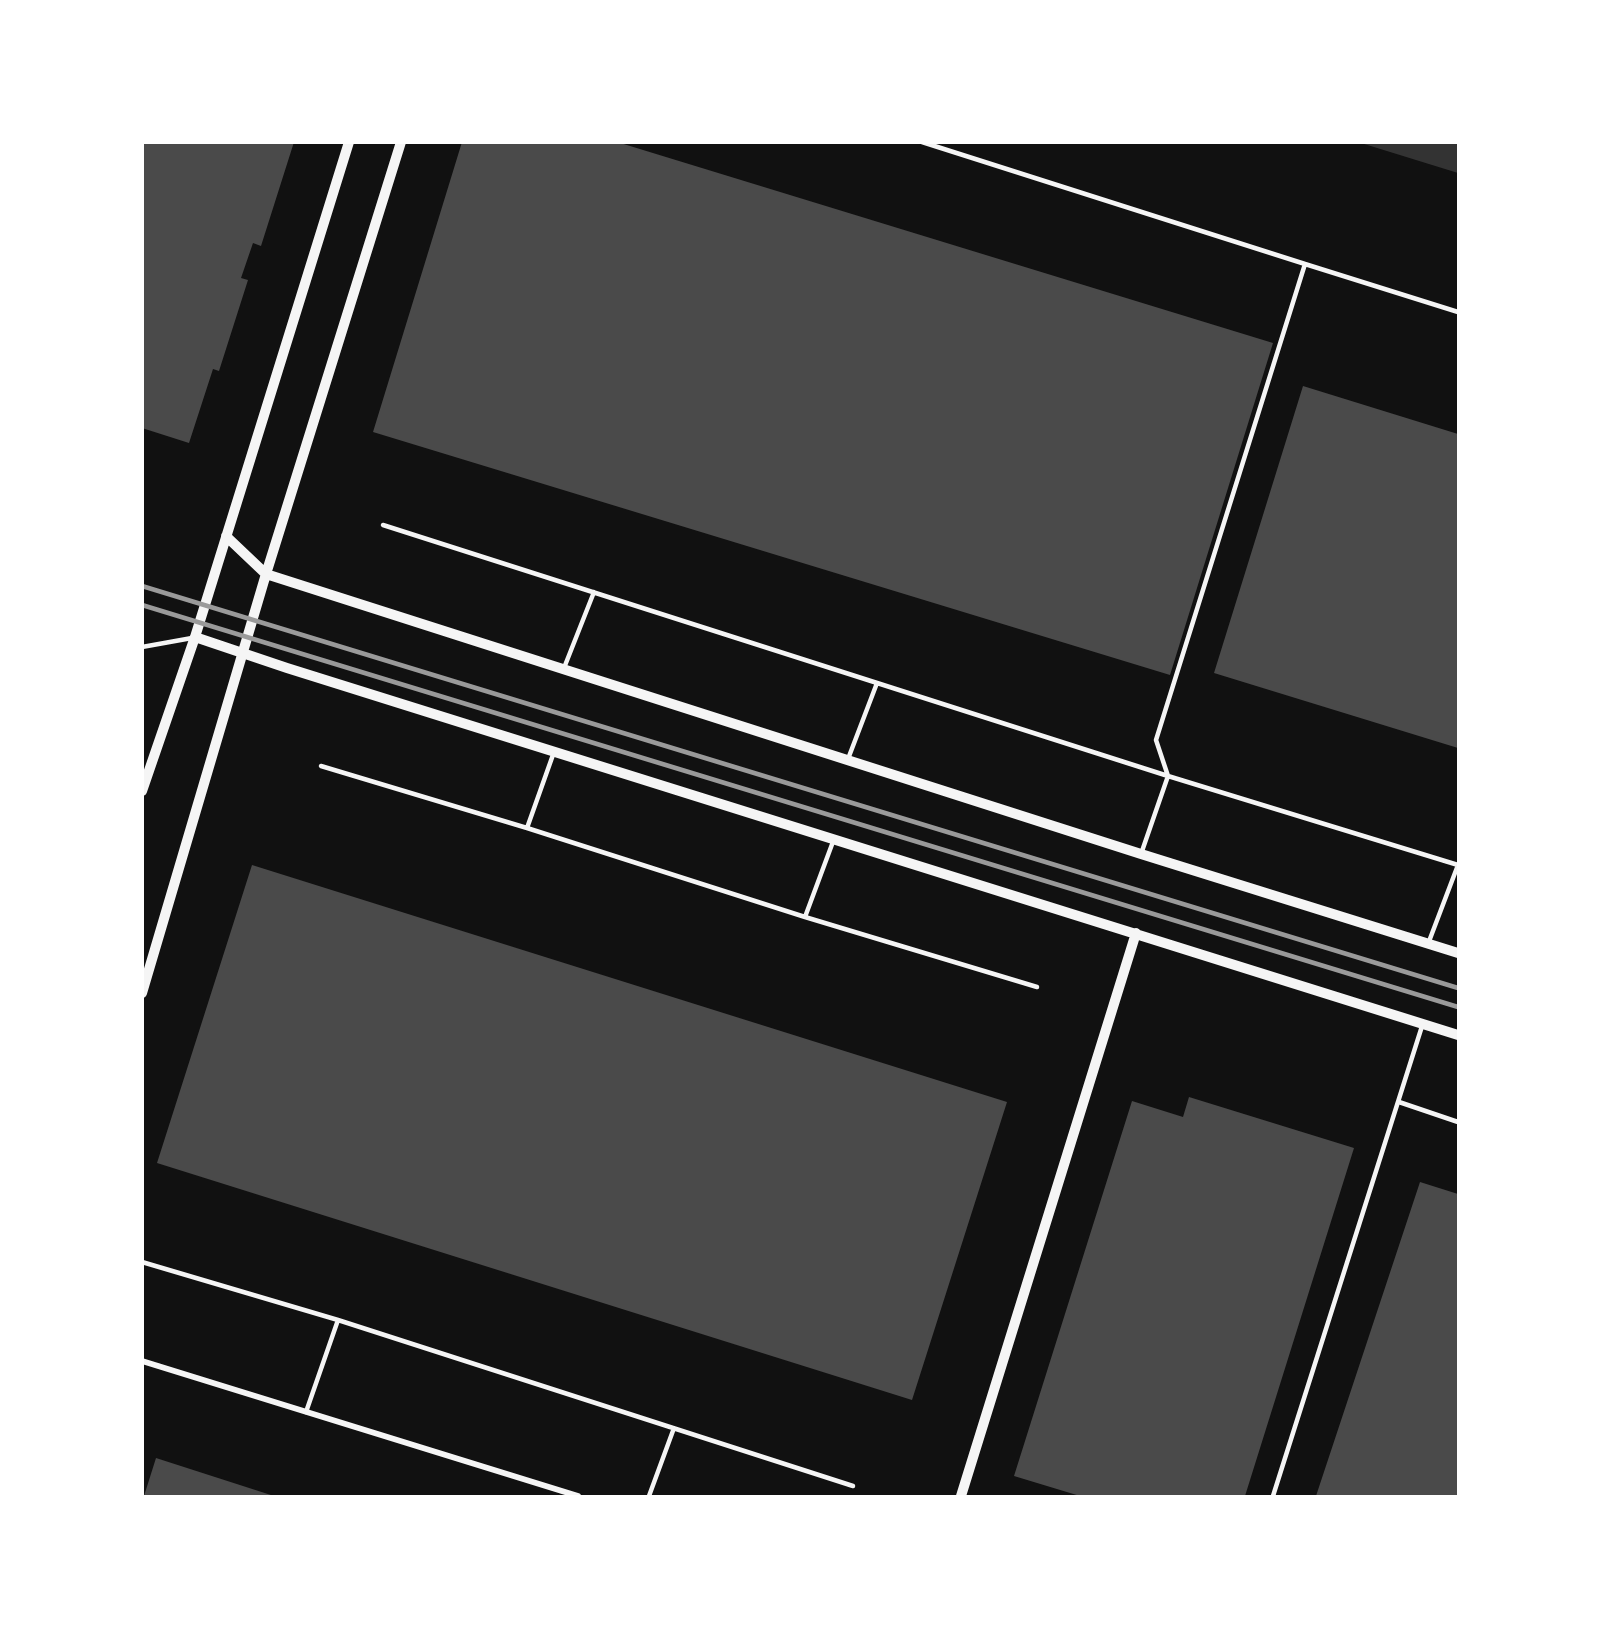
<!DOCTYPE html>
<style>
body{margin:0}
#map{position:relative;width:1601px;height:1639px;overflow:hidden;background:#111;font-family:"PT Sans Narrow",sans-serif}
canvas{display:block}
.frame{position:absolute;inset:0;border:144px solid #fff;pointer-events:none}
</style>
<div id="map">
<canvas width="1601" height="1639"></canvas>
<div class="frame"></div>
</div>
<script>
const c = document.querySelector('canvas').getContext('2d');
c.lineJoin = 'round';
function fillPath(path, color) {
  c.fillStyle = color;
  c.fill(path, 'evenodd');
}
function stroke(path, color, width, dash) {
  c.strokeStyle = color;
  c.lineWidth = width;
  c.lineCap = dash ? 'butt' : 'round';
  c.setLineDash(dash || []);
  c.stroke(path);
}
const water = new Path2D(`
 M1361 143H1458V173Z`);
const building = new Path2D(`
 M142 142H294L261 246 253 243 241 278 248 280 219 371 213 369 189 443 142 428Z
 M462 142H617L1273 343 1170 675 373 432Z
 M1303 386 1458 434V748L1214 673Z
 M252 865 1007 1102 912 1400 157 1163Z
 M1189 1097 1354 1148 1245 1496H1080L1014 1476 1132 1101 1183 1117Z
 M1420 1182 1458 1194V1496H1316Z
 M156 1458 274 1496H144Z`);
const service = new Path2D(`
 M922 142 1305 264 1156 740 1168 776
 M1305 264 1458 312
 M383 525 1168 776
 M142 647 192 638
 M564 668 594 592
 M554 752 527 828 805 917
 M848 759 877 683
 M321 766 527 828
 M834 839 805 917 1037 987
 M1141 854 1168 776 1458 865
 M1428 944 1458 865
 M1399 1102 1458 1122
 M142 1262 338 1320
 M306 1412 338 1320 853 1486
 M649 1496 674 1428
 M1273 1496 1423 1023`);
const minor = new Path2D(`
 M142 1361 578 1496`);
const tertiary = new Path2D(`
 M226 536 266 574 1141 854 1458 953
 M195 637 287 668 1458 1035
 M142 791 195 637 349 142
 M142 993 266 574 401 142
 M961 1496 1136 933`);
const rail = new Path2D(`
 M142 586 1458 988
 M142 605 1458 1007`);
fillPath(water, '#333');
fillPath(building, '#4a4a4a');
stroke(service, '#f5f5f5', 4.5);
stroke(minor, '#f5f5f5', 6);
stroke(tertiary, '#f5f5f5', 10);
stroke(rail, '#9a9a9a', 4.5);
</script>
